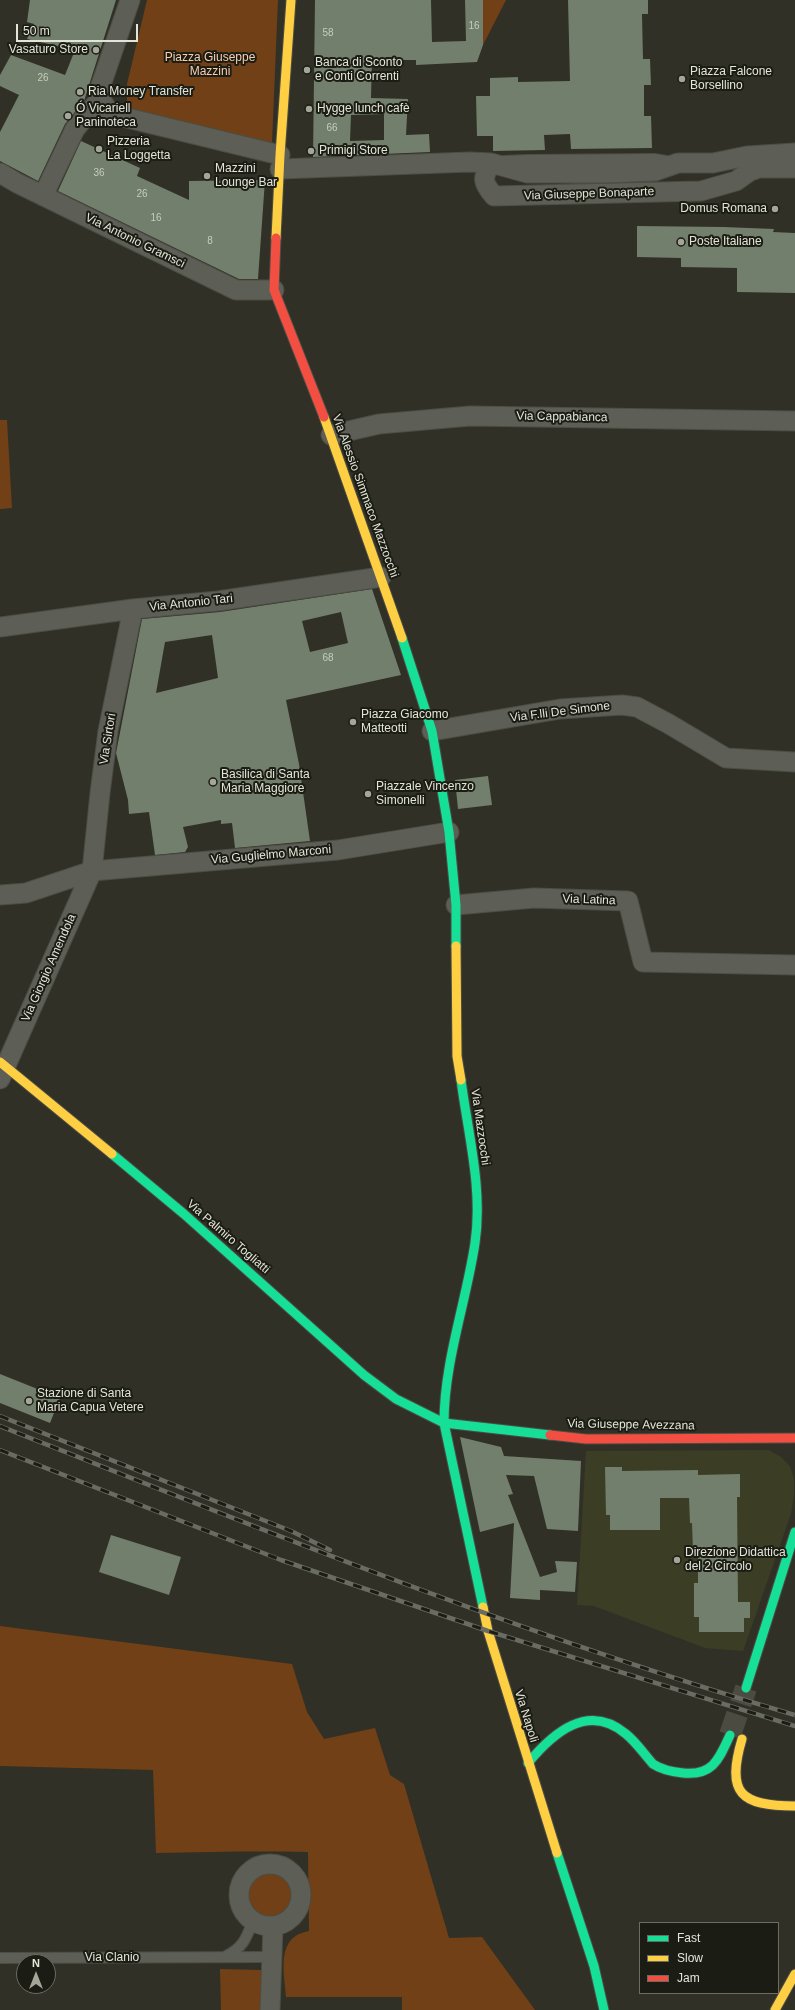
<!DOCTYPE html>
<meta charset="utf-8">
<style>
body{margin:0}
#map{position:relative;width:795px;height:2010px;overflow:hidden;background:#303026;font-family:Helvetica,sans-serif}
canvas{display:block}
.legend{position:absolute;left:639px;top:1922px;width:140px;height:72px;box-sizing:border-box;background:#1b1c13;border:1px solid #6b6c62;margin:0;padding:5px 7px;list-style:none;font-size:12px;color:#e3e5d8}
.legend li{display:flex;align-items:center;gap:8px;height:20px}
.legend b{width:20px;border:1px solid #6b6c62}
.north{position:absolute;left:16px;top:1954px;width:40px;height:40px;box-sizing:border-box;background:#1b1c13;border:1px solid #6b6c62;border-radius:50%;rotate:0deg;font-size:11px;font-weight:700;line-height:16px;text-align:center;color:#e3e5d8}
.north::after{content:'';display:block;margin:auto;width:14px;height:18px;background:#a4a69a;clip-path:polygon(50% 0,100% 100%,50% 72%,0 100%)}
.scale{position:absolute;left:16px;top:24px;width:122px;height:18px;box-sizing:border-box;border:2px solid #e3e5d8;border-top:0;padding-left:5px;font-size:12px;line-height:14px;white-space:nowrap;color:#e3e5d8;-webkit-text-stroke:3px #1b1c13;paint-order:stroke}
</style>
<div id="map">
<canvas width="795" height="2010"></canvas>
<ul class="legend">
<li><b style="height:5px;background:#16e098"></b>Fast</li>
<li><b style="height:5px;background:#ffcf43"></b>Slow</li>
<li><b style="height:5px;background:#f24e42"></b>Jam</li>
</ul>
<div class="north">N</div>
<div class="scale">50 m</div>
</div>
<script>
const c = document.querySelector('canvas').getContext('2d');
c.lineJoin = 'round';
function fillPath(path, color) {
  c.fillStyle = color;
  c.fill(path, 'evenodd');
}
function stroke(path, color, width, dash) {
  c.strokeStyle = color;
  c.lineWidth = width;
  c.lineCap = dash ? 'butt' : 'round';
  c.setLineDash(dash || []);
  c.stroke(path);
}
function label(font, color, halo, rows, align = 'center') {
  c.font = font + ' Helvetica,sans-serif';
  c.lineWidth = 4;
  c.setLineDash([]);
  c.textBaseline = 'middle';
  c.strokeStyle = halo;
  c.fillStyle = color;
  for (const [text, x, y, turn = 0] of rows) {
    c.save();
    c.translate(x, y);
    c.rotate((+turn || 0) * Math.PI / 180);
    c.textAlign = isNaN(turn) ? turn : align;
    if (halo) c.strokeText(text, 0, 0);
    c.fillText(text, 0, 0);
    c.restore();
  }
}
const built = new Path2D(`
 M769 1450 781 1457 790 1466 794 1479V1496L791 1514 743 1651 705 1648 594 1606 577 1605 586 1451Z`);
const green = new Path2D(`
 M147 0H278L272 143 127 113V84Z
 M483 0H506L483 45Z
 M0 420H7L12 508 0 509Z
 M0 1626 292 1664 307 1712 324 1739 375 1728 390 1775 404 1784 449 1938 482 1937 535 2010H402V1997H286C285 1978 277 1947 297 1935 300 1933 305 1932 309 1931L308 1852C257 1851 207 1852 156 1853L153 1770 0 1766Z
 M246 1895a24 24 0 1 1 48 0a24 24 0 1 1-48 0Z
 M220 1969 262 1970 261 2010H221Z`);
const building = new Path2D(`
 M30 0H116L84 101 65 124 38 181 0 161V132L19 95 0 86V75L11 55 65 75 75 50 27 39 34 24 27 22Z
 M315 0H431L432 42 466 41 465 0H483V45L477 62 416 65V60H372L371 98 408 99 406 135 429 134 430 152 313 157ZM384 114V140L350 141 351 115Z
 M568 0H648V14H642L643 59H650L651 85H644V116H651L652 148 571 149 570 134 544 135 545 150 493 151V136H477L476 96H490V78L518 77V82L570 81Z
 M81 141 140 168 137 176 189 200V181L265 180 258 279H239L58 191Z
 M637 226 724 227 774 229 773 232 795 233V293L737 292V268L681 267V258L637 257Z
 M372 589 401 675 286 700 299 764 310 841 235 848 232 823 221 824V820L183 827 188 847 185 852 155 855 149 812 129 814 128 800 116 753 142 619 220 612ZM341 612 348 643 310 652 302 621ZM212 635 218 678 156 693 165 642Z
 M488 776 492 805 458 809 455 780Z
 M0 1374 60 1398 50 1423 0 1403Z
 M460 1437 501 1447 504 1456 581 1461 578 1531 547 1529 534 1476 506 1475 513 1494 508 1495 540 1577 557 1572 555 1561 577 1562 575 1592 540 1590V1600L510 1598 514 1523 480 1532Z
 M605 1467H622V1471L698 1470V1475L740 1474V1497H737L738 1602H750V1618H744V1632H699V1617H694V1583H698V1551H693L692 1523H690L689 1498H660V1530H610V1515H606Z
 M111 1535 181 1557 169 1595 99 1572Z`);
const secondaryTunnel = new Path2D(`
 M730 1735 746 1688`);
const lane = new Path2D(`
 M504 161 527 160 654 159 672 162
 M226 1956C244 1947 246 1938 253 1921
 M0 1958 272 1957`);
const street = new Path2D(`
 M130 0 100 88V99L111 114 280 155
 M491 163C482 178 482 182 494 196L701 191 736 181 750 171 759 168H795
 M280 169 470 162 491 163 527 173H606L655 171 678 163H713L747 156 795 153
 M0 173 17 183 236 290H274
 M43 196 75 129 100 99
 M331 435 379 424 470 416 795 421
 M0 627 133 609 218 601 381 577
 M432 731 560 709 622 705 637 707 669 724 726 758 795 762
 M0 895 26 893 92 871 338 850 449 832
 M456 905 534 898 628 901 643 962 795 965
 M0 1079 92 871 100 793 108 731 133 609
 M239 1895a31 31 0 1 1 62 0a31 31 0 1 1-62 0Z
 M270 2010 273 1926`);
const fast = new Path2D(`
 M402 638 432 731 449 832 456 905V946
 M461 1080C468 1134 483 1189 475 1243 466 1303 444 1362 444 1423L483 1607
 M112 1154 184 1214 364 1375 396 1399 444 1423 550 1435
 M746 1688 795 1532
 M528 1763C553 1733 588 1702 626 1734 637 1743 644 1754 653 1764 662 1770 673 1772 683 1773 713 1776 719 1759 730 1735
 M557 1853 594 1966 604 2010`);
const slow = new Path2D(`
 M276 238 280 155 291 0
 M324 417 402 638
 M456 946 457 1056 461 1080
 M0 1062 112 1154
 M483 1607 488 1631 557 1853
 M742 1739C726 1793 740 1806 795 1806
 M775 2010 795 1974`);
const jam = new Path2D(`
 M276 238 274 290 324 417
 M550 1435 586 1439 795 1438`);
const rail = new Path2D(`
 M0 1416 291 1531 330 1550
 M0 1426C262 1530 524 1636 795 1715
 M0 1450 281 1560 488 1631 795 1726`);
const markers = [
 [96,50,4,"#a4a69a"],
 [307,70,4,"#a4a69a"],
 [682,79,4,"#a4a69a"],
 [80,92,4,"#a4a69a"],
 [309,109,4,"#a4a69a"],
 [68,116,4,"#a4a69a"],
 [99,149,4,"#a4a69a"],
 [311,151,4,"#a4a69a"],
 [207,176,4,"#a4a69a"],
 [775,209,4,"#a4a69a"],
 [681,242,4,"#a4a69a"],
 [353,722,4,"#a4a69a"],
 [213,782,4,"#a4a69a"],
 [368,794,4,"#a4a69a"],
 [29,1401,4,"#a4a69a"],
 [677,1560,4,"#a4a69a"]
];
const numberNames = [
 ["16",474,26],
 ["58",328,33],
 ["26",43,78],
 ["66",332,128],
 ["36",99,173],
 ["26",142,194],
 ["16",156,218],
 ["8",210,241],
 ["68",328,658]
];
const poiNames = [
 ["Vasaturo Store",88,50,"right"],
 ["Banca di Sconto",315,63],
 ["e Conti Correnti",315,77],
 ["Piazza Falcone",690,72],
 ["Borsellino",690,86],
 ["Ria Money Transfer",88,92],
 ["Ó Vicariell",76,109],
 ["Paninoteca",76,123],
 ["Hygge lunch cafè",317,109],
 ["Pizzeria",107,142],
 ["La Loggetta",107,156],
 ["Primigi Store",319,151],
 ["Mazzini",215,169],
 ["Lounge Bar",215,183],
 ["Domus Romana",767,209,"right"],
 ["Poste Italiane",689,242],
 ["Piazza Giacomo",361,715],
 ["Matteotti",361,729],
 ["Basilica di Santa",221,775],
 ["Maria Maggiore",221,789],
 ["Piazzale Vincenzo",376,787],
 ["Simonelli",376,801],
 ["Stazione di Santa",37,1394],
 ["Maria Capua Vetere",37,1408],
 ["Direzione Didattica",685,1553],
 ["del 2 Circolo",685,1567]
];
const parkNames = [
 ["Piazza Giuseppe",210,58],
 ["Mazzini",210,72]
];
const streetNames = [
 ["Via Giuseppe Bonaparte",589,194,-2],
 ["Via Antonio Gramsci",135,241,26],
 ["Via Cappabianca",562,417,1],
 ["Via Alessio Simmaco Mazzocchi",365,496,70],
 ["Via Antonio Tari",191,603,-6],
 ["Via F.lli De Simone",560,712,-7],
 ["Via Sirtori",108,739,-81],
 ["Via Guglielmo Marconi",271,855,-5],
 ["Via Latina",589,900,2],
 ["Via Giorgio Amendola",49,968,-66],
 ["Via Mazzocchi",480,1127,82],
 ["Via Palmiro Togliatti",228,1237,41],
 ["Via Giuseppe Avezzana",631,1425,1],
 ["Via Napoli",526,1716,73],
 ["Via Clanio",112,1958]
];
fillPath(built, '#3b3e25');
fillPath(green, '#714016');
fillPath(building, '#717f6c');
stroke(secondaryTunnel, '#4b4b41', 22, [22, 11]);
stroke(lane, '#4c4d44', 12);
stroke(street, '#4c4d44', 21);
stroke(fast, '#4c4d44', 11);
stroke(slow, '#4c4d44', 11);
stroke(jam, '#4c4d44', 11);
stroke(lane, '#5d5e56', 10);
stroke(street, '#5d5e56', 19);
stroke(fast, '#16e098', 9);
stroke(slow, '#ffcf43', 9);
stroke(jam, '#f24e42', 9);
stroke(rail, '#6a6b62', 4.5);
stroke(rail, '#1b1c13', 3, [9]);
for (const [x, y, r, color] of markers) {
  const dot = new Path2D();
  dot.arc(x, y, r, 0, 2 * Math.PI);
  c.fillStyle = color;
  c.fill(dot);
  stroke(dot, '#1b1c13', 1.5);
}
label('10px', '#c6ccbd', null, numberNames);
label('12px', '#e3e5d8', '#1b1c13', poiNames, 'left');
label('12px', '#f8cdb0', '#1b1c13', parkNames);
label('12px', '#e3e5d8', '#1b1c13', streetNames);
</script>
